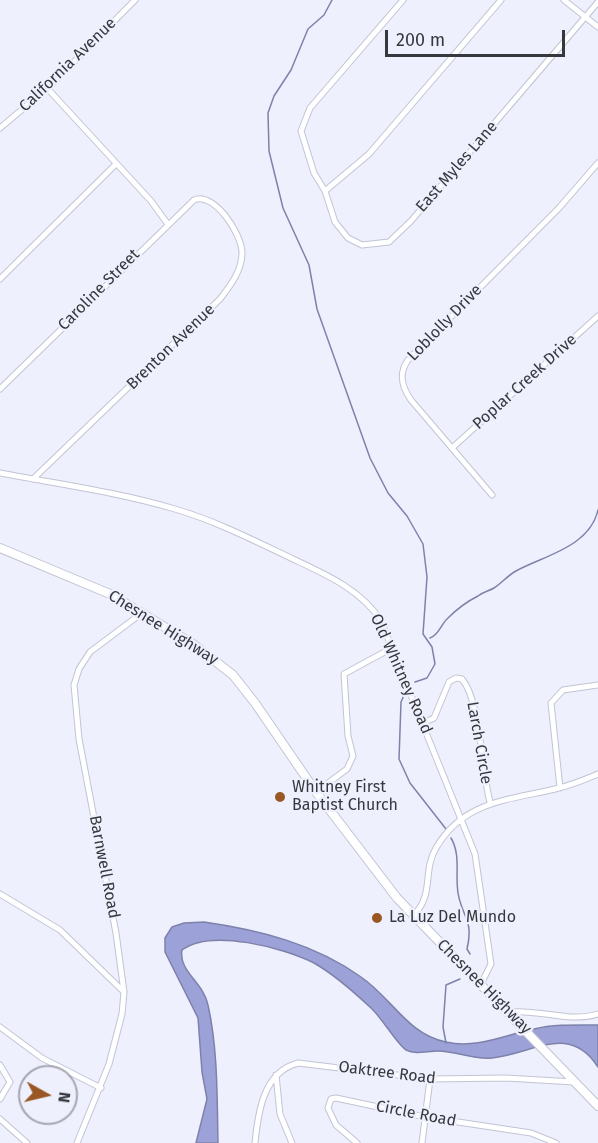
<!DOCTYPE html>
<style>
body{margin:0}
#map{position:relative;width:598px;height:1143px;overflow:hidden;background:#eef0fd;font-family:"Fira Sans",sans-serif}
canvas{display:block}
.north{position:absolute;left:18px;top:1065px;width:60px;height:60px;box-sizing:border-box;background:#eef0fd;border:2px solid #a5a6b1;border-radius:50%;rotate:98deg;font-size:16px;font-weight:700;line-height:24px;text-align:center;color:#37383e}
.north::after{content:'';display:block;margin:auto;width:21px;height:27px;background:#985723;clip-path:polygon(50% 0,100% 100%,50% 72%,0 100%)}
.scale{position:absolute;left:385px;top:30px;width:180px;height:27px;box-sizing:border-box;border:3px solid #37383e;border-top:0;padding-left:8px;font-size:18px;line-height:21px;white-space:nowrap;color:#37383e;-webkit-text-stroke:4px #eef0fd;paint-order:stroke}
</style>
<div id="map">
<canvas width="598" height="1143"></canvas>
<div class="north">N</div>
<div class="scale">200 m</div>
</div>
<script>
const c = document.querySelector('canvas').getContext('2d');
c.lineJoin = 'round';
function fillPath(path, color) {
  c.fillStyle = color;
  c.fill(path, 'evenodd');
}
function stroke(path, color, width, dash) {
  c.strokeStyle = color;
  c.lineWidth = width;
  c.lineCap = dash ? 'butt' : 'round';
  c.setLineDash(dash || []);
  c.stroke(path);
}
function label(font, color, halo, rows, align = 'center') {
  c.font = font + ' "Fira Sans",sans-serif';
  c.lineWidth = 4.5;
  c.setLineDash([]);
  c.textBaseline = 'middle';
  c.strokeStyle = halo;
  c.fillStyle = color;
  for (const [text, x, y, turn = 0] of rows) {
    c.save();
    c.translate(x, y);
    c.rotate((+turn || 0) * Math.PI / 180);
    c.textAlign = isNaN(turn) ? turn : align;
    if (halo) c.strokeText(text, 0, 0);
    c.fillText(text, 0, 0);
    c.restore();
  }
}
const water = new Path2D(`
 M204 922C260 930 315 944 361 977 392 998 407 1034 446 1042 477 1049 504 1035 534 1029 555 1024 577 1025 598 1025V1067C569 1022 533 1054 492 1058 473 1060 456 1051 438 1051 427 1051 416 1055 406 1050 397 1044 382 1018 371 1008 354 992 335 975 314 963 284 948 211 928 182 950 178 971 204 983 208 1005 218 1050 217 1098 218 1143H196L207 1099 202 1072 198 1018 165 952V938L172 927 184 923Z`);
const stream = new Path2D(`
 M332 0 324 15 308 29 291 70 274 96 268 113 269 151 283 208 309 265 317 309 370 458 388 493 407 516 423 544 427 577 423 634 432 647 435 664 427 678 415 682
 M430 638C439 635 441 624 448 618 456 610 468 601 478 596 483 592 489 591 494 588 502 583 507 576 516 571 543 556 590 547 598 510
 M405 693 401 702 399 759 410 783 446 829
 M451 838C461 855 455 874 458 893 462 917 474 920 467 949L470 954
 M446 1043 443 1027 446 985 460 979`);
const street = new Path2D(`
 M403 0 310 108 301 131 314 173 325 191 335 222 348 238 362 245 389 242 411 221 598 2
 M564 0 598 27
 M47 88 151 201 167 223
 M0 128 51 85 135 0
 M325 191 369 154 501 0
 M0 279 116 164
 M0 389 194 200C214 191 242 234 242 253 242 270 231 285 220 299L33 479
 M452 448 598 316
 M0 473C58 484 118 492 175 509 216 521 255 541 293 559 325 574 362 590 381 621L475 854 491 964 481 984
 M492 495 411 400C402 387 398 374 408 360L559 208 598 163
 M423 723 434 718 449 682 456 678 462 679C481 702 481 769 490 802
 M560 788 551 703 563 690 598 685
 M316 792 347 769 353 756 348 736 344 674 390 649
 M0 894 60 930 124 992
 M413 916C435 894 422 872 436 848 463 801 509 800 555 789 569 786 584 780 598 774
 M510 1012C540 1009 568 1023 598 1014
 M0 1027 42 1058 101 1088
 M0 1065 10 1082 0 1099
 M276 1075 280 1114 292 1143
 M0 1119 27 1143
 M77 1143 109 1064 122 1014 124 992 116 933 79 739 74 685 79 669 90 652 142 613
 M255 1143C258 1113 263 1072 298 1063L430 1079 506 1078 574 1082
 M357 1143 336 1125 328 1108 331 1099 336 1098 425 1117 531 1133 556 1143
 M422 1143 430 1079`);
const primary = new Path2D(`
 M0 548 110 594 193 644 233 675 255 703 316 792 397 898 598 1106`);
const markers = [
 [280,797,6,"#985723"],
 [377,918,6,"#985723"]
];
const streetNames = [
 ["California Avenue",68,65,-44],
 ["East Myles Lane",457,167,-49],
 ["Caroline Street",99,290,-45],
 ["Loblolly Drive",445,323,-46],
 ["Brenton Avenue",171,347,-44],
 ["Poplar Creek Drive",525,382,-42],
 ["Chesnee Highway",163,628,32],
 ["Old Whitney Road",401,674,66],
 ["Larch Circle",479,743,80],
 ["Barnwell Road",104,867,79],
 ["Chesnee Highway",484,987,45],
 ["Oaktree Road",387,1073,7],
 ["Circle Road",416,1114,11]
];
const poiNames = [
 ["Whitney First",292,788],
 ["Baptist Church",292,806],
 ["La Luz Del Mundo",389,918]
];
fillPath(water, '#9ca1d8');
stroke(water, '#7e82aa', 1.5);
stroke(stream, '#7e82aa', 1.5);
stroke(street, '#c1c4d4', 7);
stroke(primary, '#c1c4d4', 10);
stroke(street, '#fff', 5);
stroke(primary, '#fff', 8);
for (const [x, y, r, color] of markers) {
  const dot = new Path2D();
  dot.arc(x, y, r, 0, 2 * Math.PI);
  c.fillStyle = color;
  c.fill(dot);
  stroke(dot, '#eef0fd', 2);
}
label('16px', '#37383e', '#eef0fd', streetNames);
label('16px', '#37383e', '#eef0fd', poiNames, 'left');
</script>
